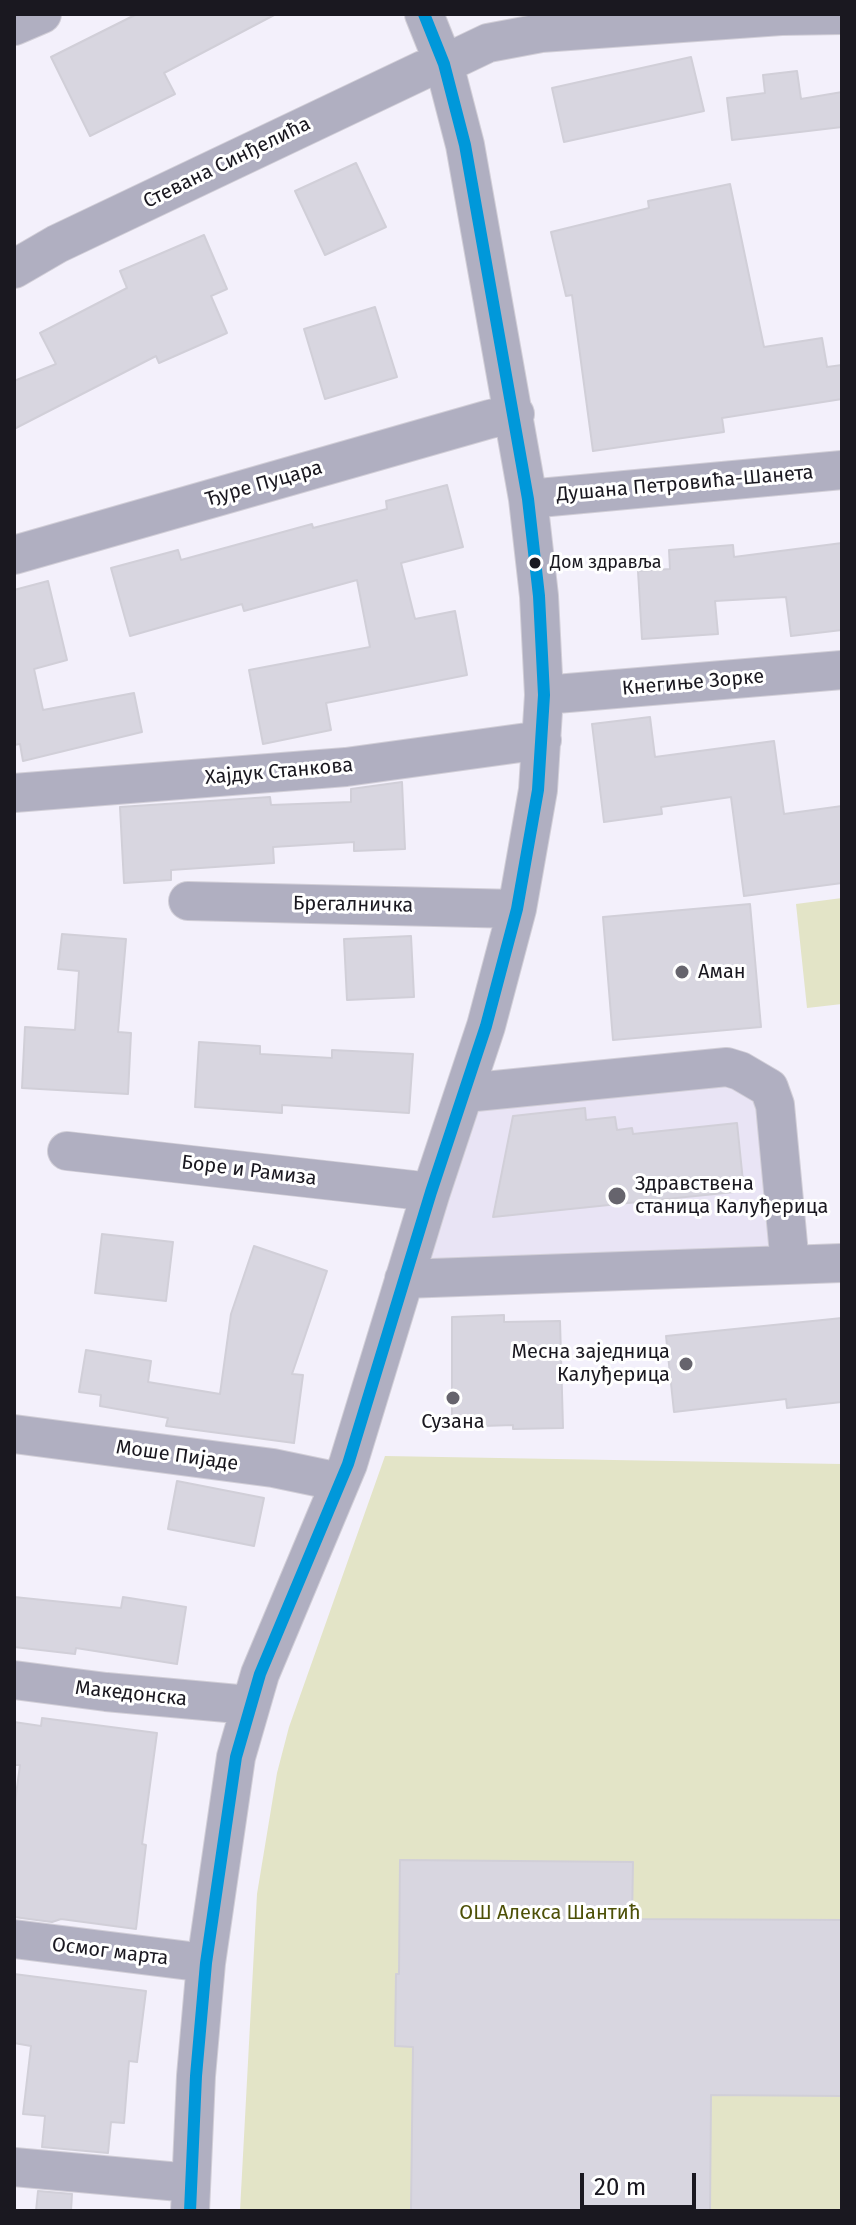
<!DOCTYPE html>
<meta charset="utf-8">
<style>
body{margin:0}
#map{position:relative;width:856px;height:2225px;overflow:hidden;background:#f3f0fb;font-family:"Fira Sans",sans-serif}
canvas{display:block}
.frame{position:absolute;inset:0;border:16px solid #1a1820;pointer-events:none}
.scale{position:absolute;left:580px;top:2173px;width:116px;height:36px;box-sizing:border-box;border:4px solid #1a1820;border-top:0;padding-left:10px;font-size:24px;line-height:28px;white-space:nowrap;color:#1a1820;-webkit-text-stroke:6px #fff;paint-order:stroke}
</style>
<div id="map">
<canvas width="856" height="2225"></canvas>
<div class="frame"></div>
<div class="scale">20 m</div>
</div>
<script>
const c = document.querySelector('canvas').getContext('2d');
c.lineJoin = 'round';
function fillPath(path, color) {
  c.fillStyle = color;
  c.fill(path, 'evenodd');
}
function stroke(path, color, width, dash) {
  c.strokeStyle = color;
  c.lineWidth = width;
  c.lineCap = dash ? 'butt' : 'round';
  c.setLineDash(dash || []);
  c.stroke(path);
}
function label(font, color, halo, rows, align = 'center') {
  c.font = font + ' "Fira Sans",sans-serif';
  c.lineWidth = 6;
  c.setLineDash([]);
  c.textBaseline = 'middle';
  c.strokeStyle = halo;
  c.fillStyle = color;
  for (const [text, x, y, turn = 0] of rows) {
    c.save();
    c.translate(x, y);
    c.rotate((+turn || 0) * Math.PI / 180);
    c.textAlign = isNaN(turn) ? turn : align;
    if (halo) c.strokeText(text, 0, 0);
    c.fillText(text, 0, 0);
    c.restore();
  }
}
const medical = new Path2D(`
 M753 1078 790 1265 423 1278 484 1092Z`);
const green = new Path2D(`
 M842 898V1004L807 1008 796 904Z
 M385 1456 842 1464V2211H240L257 1894 277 1773 289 1727Z`);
const building = new Path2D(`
 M137 14H276L164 73 175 94 90 136 51 57Z
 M691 57 704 111 564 142 552 88Z
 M797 71 801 99 842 92V127L732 140 727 98 765 93 763 75Z
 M356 163 386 227 325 255 295 191Z
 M730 184 764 347 822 338 827 367 842 365V399L722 418 724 432 593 451 572 295 566 296 551 232 649 208 648 201Z
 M204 235 227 289 211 296 227 333 159 363 156 356 14 429V381L56 364 40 333 127 288 120 271Z
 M375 307 397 377 325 399 304 329Z
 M447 485 463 547 401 563 415 619 455 611 467 675 326 703 331 730 263 744 249 670 370 647 357 580 244 611 242 604 130 636 111 568 178 550 181 560 312 524 313 528 387 509 386 501Z
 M842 543V630L791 636 786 597 715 601 718 634 642 639 638 571 670 569 669 550 733 545 734 557Z
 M48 581 67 660 34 669 43 710 134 693 142 732 23 761 20 744 14 745V590Z
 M650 717 655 757 774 741 784 814 842 806V883L744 896 731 797 661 807 662 814 604 822 592 724Z
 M402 782 405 849 354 851V842L273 847 274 863 171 870V880L124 883 120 807 270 797 271 805 351 802V789Z
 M750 904 761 1027 613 1040 603 917Z
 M62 934 126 939 118 1032 131 1033 128 1094 22 1088 25 1027 75 1030 79 971 58 969Z
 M411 936 414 997 347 1000 344 939Z
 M199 1042 260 1046V1054L332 1058V1050L413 1054 409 1113 282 1105V1113L195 1107Z
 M585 1108 586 1120 615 1117 617 1130 632 1128 633 1134 737 1123 744 1191 493 1217 513 1116Z
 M102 1234 173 1242 166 1301 95 1293Z
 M254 1246 327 1271 292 1374 303 1375 294 1443 166 1426 168 1418 100 1406 101 1395 79 1392 86 1350 151 1361 148 1382 220 1394 231 1314Z
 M504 1315V1322L560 1321 563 1428 513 1429V1425L452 1427V1317Z
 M842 1318V1402L787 1408 786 1399 674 1412 666 1336Z
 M177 1481 264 1498 254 1546 168 1529Z
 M14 1597 121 1608 123 1597 186 1607 177 1664 76 1648 75 1654 14 1647Z
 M42 1718 157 1733 142 1844 146 1845 136 1929 61 1919 52 1922 14 1917V1810L20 1765H14V1722L41 1726Z
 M400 1860 633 1862 632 1919 842 1920V2096L711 2095 710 2211H411L413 2047 395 2046 396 1974H399Z
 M14 1974 146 1991 137 2062 129 2061 124 2123 111 2122 108 2153 42 2147 45 2116 23 2114 31 2046 14 2043Z
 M38 2191 72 2194 71 2211H36Z`);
const minor = new Path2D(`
 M14 26 42 14
 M14 269 57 244 423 70 444 64 488 43 541 33 781 16 842 15
 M528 499 842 470
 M14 555 490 419 515 414
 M544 695 842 670
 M14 793 346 767 542 740
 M188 901 517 909
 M465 1093 727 1067 740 1071 769 1088 775 1105 790 1265
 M67 1151 431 1192
 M404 1279 842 1263
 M14 1434 273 1468 340 1482
 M14 1680 106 1692 249 1705
 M14 1939 206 1963
 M14 2167 191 2183
 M190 2211 196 2076 206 1963 236 1757 260 1674 348 1464 431 1192 486 1026 517 909 538 790 544 695 539 596 528 499 465 145 444 64 424 14`);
const bus1 = new Path2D(`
 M190 2211 196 2076 206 1963 236 1757 260 1674 348 1464 431 1192 486 1026 517 909 538 790 544 695 539 596 528 499 465 145 444 64 424 14`);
const markers = [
 [535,563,7,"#1a1820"],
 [682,972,8,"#66646d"],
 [617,1196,10,"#66646d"],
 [686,1364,8,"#66646d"],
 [453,1398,8,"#66646d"]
];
const busNames = [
 ["Дом здравља",550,563]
];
const streetNames = [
 ["Стевана Синђелића",227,163,-26],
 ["Ђуре Пуцара",264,484,-16],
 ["Душана Петровића-Шанета",685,484,-5],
 ["Кнегиње Зорке",693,683,-5],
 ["Хајдук Станкова",279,772,-5],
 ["Брегалничка",353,905,1],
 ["Боре и Рамиза",249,1171,7],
 ["Моше Пијаде",177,1456,8],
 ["Македонска",131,1694,6],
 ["Осмог марта",110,1952,7]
];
const poiNames = [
 ["Аман",698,972],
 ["Здравствена",635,1184],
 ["станица Калуђерица",635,1207],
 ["Месна заједница",670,1352,"right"],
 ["Калуђерица",670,1375,"right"],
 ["Сузана",453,1422,"center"]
];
const parkNames = [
 ["ОШ Алекса Шантић",550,1913]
];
fillPath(medical, '#e9e4f5');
fillPath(green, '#e3e4c7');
fillPath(building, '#d8d6e0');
stroke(building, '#d1cfd8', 2);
stroke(minor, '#d1ced7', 40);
stroke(minor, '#b0afc1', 38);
stroke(bus1, '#0098da', 12);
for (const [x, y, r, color] of markers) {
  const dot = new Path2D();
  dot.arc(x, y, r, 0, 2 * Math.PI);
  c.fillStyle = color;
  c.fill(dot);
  stroke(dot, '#fff', 3);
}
label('18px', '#1a1820', '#fff', busNames, 'left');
label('20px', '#1a1820', '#fff', streetNames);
label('20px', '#1a1820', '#fff', poiNames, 'left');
label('20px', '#4d5007', '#fff', parkNames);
</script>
